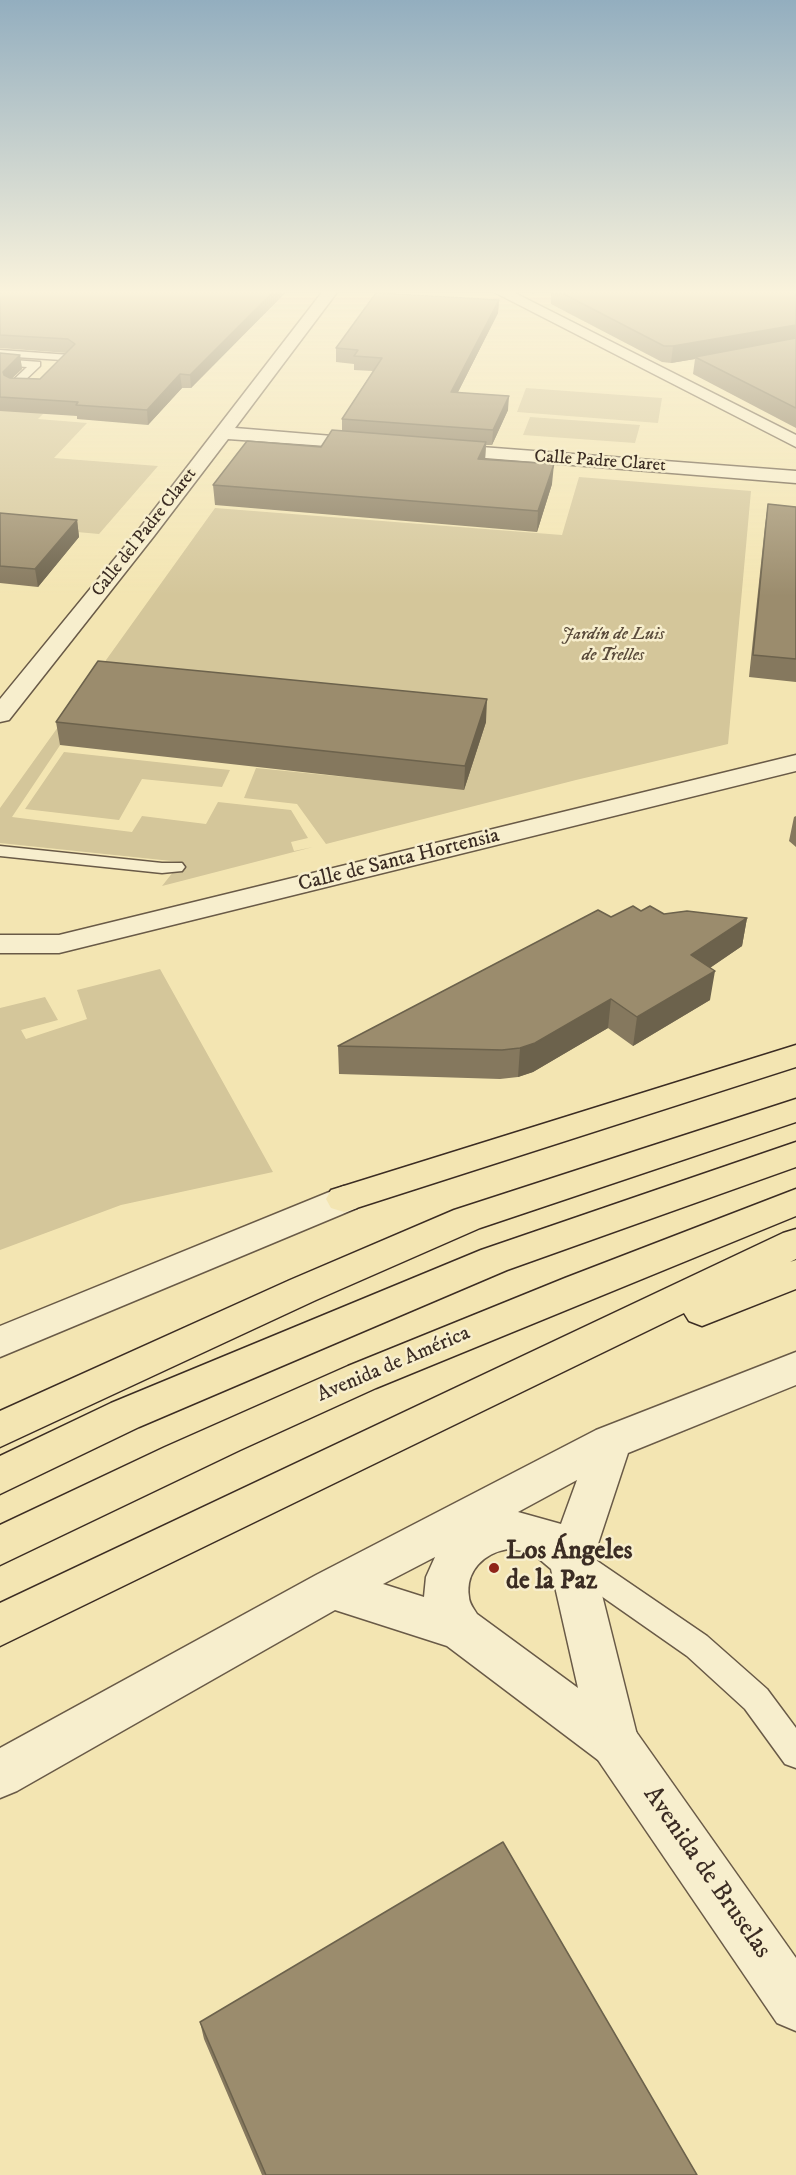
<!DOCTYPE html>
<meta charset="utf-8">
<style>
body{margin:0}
canvas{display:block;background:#f3e5b2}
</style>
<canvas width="796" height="2175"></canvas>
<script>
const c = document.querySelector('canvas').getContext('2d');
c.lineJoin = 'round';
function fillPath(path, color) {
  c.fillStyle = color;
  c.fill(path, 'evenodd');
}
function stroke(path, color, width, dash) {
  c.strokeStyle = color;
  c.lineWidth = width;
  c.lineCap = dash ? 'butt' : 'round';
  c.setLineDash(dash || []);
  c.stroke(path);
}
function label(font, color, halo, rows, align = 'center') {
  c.font = font + ' "IM FELL DW Pica",serif';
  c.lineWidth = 5;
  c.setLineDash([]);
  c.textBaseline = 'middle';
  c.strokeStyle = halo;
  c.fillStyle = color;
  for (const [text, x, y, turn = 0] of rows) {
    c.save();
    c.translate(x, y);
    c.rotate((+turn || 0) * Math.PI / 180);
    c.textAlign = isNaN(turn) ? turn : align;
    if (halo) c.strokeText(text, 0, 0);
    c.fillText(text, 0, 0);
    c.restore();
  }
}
const green = new Path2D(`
 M526 388 662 398 658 423 517 412Z
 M0 398 55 402 38 419 87 423 54 458 158 466 99 534 0 525Z
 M530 417 640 425 635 443 523 435Z
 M579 477 751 491 728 744 576 780 326 844 297 804 244 798 256 768 464 789 101 684 12 817 132 832 142 816 206 824 218 802 291 810 308 838 291 842 294 851 313 847 162 886 181 862 0 843V808L215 508 562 535Z
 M64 752 230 770 222 787 142 779 119 820 25 809Z
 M160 969 273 1172 121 1205 0 1250V1008L45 997 58 1020 21 1030 26 1039 87 1019 77 990Z`);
const service = new Path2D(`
 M0 350 70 355 75 358 56 375 51 372 62 360 0 356Z
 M0 359 40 362V366L21 384 30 386V390L8 389V385L27 367 0 365Z
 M0 846 162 863H182L185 867 182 871 162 873 0 856Z
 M574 1549 584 1552 707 1636 767 1689 796 1728V1768L785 1764 745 1709 687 1656 564 1570 560 1561 564 1552Z`);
const minor = new Path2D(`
 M323 291H338L235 428 369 439 375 440 378 444 375 448 369 449 228 439 154 536 9 720 0 722V699L140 528Z
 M492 291H511L796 435V447Z
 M442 444 796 471V483L436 454 433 450 436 446Z
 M796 755V771L59 953H0V935H59Z
 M344 1186 357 1190 362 1199 357 1208 0 1357V1326Z
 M796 1352V1385L628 1453 593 1559 639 1743 632 1760 615 1766 598 1760 447 1646 335 1610 17 1791 0 1798V1748L316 1575 596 1430ZM577 1480 561 1524 518 1512ZM508 1549 531 1552 551 1569 578 1688 477 1614C474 1609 469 1603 469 1597 465 1571 484 1553 508 1549ZM435 1557 426 1577 424 1597 383 1584Z`);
const tertiary = new Path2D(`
 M615 1720 632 1726 796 1958V2031L777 2023 598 1760 591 1743 598 1726Z`);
const motorway = new Path2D(`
 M796 1045V1067L344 1212 331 1208 326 1199 331 1190Z
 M796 1099V1122L480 1228 316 1300 0 1447V1411L290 1280 454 1210Z
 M796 1142V1167L507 1270 139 1427 0 1494V1456L111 1403 481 1250Z
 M796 1189V1216L376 1388 240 1450 0 1565V1525L165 1447 348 1366 565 1278Z
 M796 1229V1259L790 1262 796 1260V1289L702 1326 689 1321 684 1313 0 1646V1603L783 1233Z`);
const wall = new Path2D(`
 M0 291H287L191 388H182L148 425 77 419V416L0 411V353L20 355 22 369 12 378 40 379 67 353 0 348V349Z
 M551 291H796V428L693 374 695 359 671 363 662 362 551 304Z
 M499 300 498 313 458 392 508 410 492 445H486L485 459 552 484 537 532 215 505 213 485 321 447 342 431V419L373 371 354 370V364L336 362V348Z
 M768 504 796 507V682L749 677 765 525Z
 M0 513 77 520 79 537 38 587 0 583Z
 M56 722H486L464 790 60 745Z
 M796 816V847L789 841 794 817Z
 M641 911 664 914 747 918 742 946 710 968V1000L633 1046 608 1028 533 1072 518 1077 500 1079 339 1074 338 1046 611 917Z
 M200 2022 697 2175H262L204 2039Z`);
const shadedWall = new Path2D(`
 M274 291H287L191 388 190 375Z
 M532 291H544L532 294Z
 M499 300 498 313 451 406V392Z
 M796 325V341L695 357V359L671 363 673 346Z
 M20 355 22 369 5 385 3 372Z
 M180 374 182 388 148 425 147 410Z
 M509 396 508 410 492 445 493 430Z
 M486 442 485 461 478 459Z
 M554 464 552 484 537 532 538 511Z
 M77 520 79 537 38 587 35 569Z
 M487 699 486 722 464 790 465 766Z
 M747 918 742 946 686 984 691 955Z
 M715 971 710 1000 633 1046 637 1017Z
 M611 999 608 1028 533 1072 518 1077 520 1048Z`);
const building = new Path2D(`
 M0 291H274L190 375 180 374 147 410 76 405 78 402 0 397V353L20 355 3 372 4 375 10 378 40 379 75 344 68 339 0 335Z
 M558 291H796V325L673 346H664Z
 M376 293 499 300 451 392 509 396 493 430 342 419 382 358 354 356 358 350 336 348Z
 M796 338V408L695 357Z
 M332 430 486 442 478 459 554 464 538 511 213 485 247 441 321 447Z
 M768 504 796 507V659L753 655Z
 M0 513 77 520 35 569 0 566Z
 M98 661 487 699 465 766 56 722Z
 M633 906 641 911 650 906 664 914 687 911 747 918 691 955 715 971 637 1017 611 999 535 1043 520 1048 502 1050 338 1046 598 910 611 917Z
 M503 1842 697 2175H266L200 2022Z`);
const markers = [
 [494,1568,6,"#8f2418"]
];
const farStreetnames = [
 ["Calle Padre Claret",600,462,4],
 ["Calle del Padre Claret",145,533,-52]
];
const farParknames = [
 ["Jardín de Luis",613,635],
 ["de Trelles",613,656]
];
const streetNames = [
 ["Calle de Santa Hortensia",399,861,-14],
 ["Avenida de América",394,1365,-23]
];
const nearPoinames = [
 ["Los Ángeles",506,1553],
 ["de la Paz",506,1583]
];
const nearStreetnames = [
 ["Avenida de Bruselas",706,1873,55]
];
fillPath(green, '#d4c69a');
stroke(service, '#695a47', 3);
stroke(minor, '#695a47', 3);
stroke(tertiary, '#695a47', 3);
stroke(motorway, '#3b2c23', 3);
fillPath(service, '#f7eecd');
fillPath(minor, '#f7eecd');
fillPath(tertiary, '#f7eecd');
fillPath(motorway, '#f3e5b2');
fillPath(wall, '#85785e');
fillPath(shadedWall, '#6c624c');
fillPath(building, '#9b8c6d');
stroke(building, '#6c624c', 1.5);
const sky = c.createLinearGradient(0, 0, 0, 596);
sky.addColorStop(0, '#93aebf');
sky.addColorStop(0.49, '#faf3dc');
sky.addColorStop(1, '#faf3dc00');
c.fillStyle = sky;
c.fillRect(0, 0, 796, 596);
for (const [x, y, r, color] of markers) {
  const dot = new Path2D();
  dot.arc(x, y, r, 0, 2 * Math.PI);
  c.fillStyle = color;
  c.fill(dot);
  stroke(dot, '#f7eecd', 2);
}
label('18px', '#3b2c23', '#f7eecd', farStreetnames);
label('italic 18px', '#5a4b3b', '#f7eecd', farParknames);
label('21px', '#3b2c23', '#f7eecd', streetNames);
label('bold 26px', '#3b2c23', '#f7eecd', nearPoinames, 'left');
label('26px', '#3b2c23', '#f7eecd', nearStreetnames);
</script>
